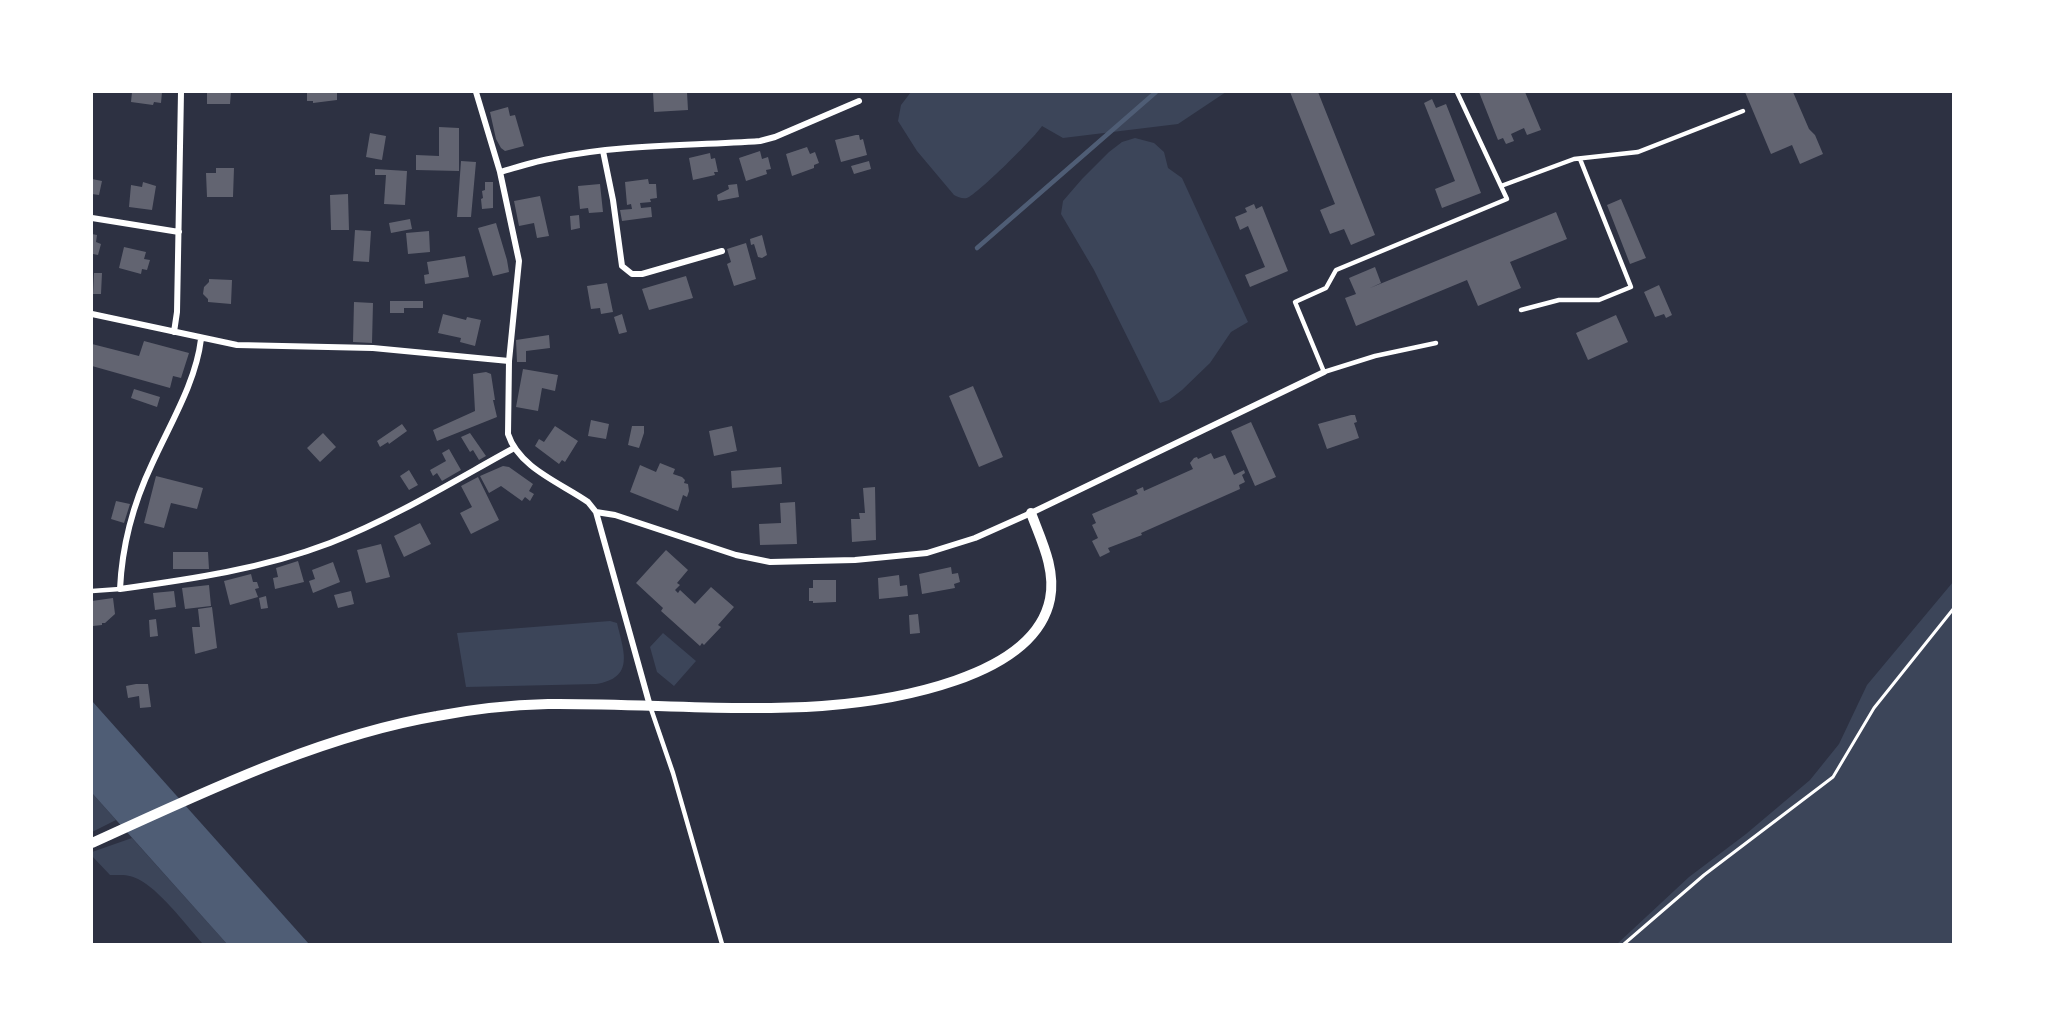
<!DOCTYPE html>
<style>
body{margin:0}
#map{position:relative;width:2045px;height:1036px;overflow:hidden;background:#2d3142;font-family:"Noto Sans",sans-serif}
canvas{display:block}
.frame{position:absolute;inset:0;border:93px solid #fff;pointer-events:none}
</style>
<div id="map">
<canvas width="2045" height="1036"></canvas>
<div class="frame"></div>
</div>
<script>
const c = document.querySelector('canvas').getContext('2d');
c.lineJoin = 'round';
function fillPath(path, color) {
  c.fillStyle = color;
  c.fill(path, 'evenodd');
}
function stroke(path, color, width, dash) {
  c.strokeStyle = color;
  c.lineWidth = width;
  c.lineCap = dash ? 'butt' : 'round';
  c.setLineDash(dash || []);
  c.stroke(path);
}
const green = new Path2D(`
 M911 92H1226L1178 124 1063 138 1042 126C1035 137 978 194 967 198 962 199 958 197 954 195L917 151 898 121 901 105Z
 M1135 138 1154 143 1164 152 1168 168 1182 178 1248 322 1231 332 1210 363 1182 390 1169 400 1160 403 1094 270 1061 214 1063 201 1082 179 1109 152 1122 142Z
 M1953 582V944H1617L1689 877 1746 834 1810 780 1839 744 1867 685Z
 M610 621 617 623C624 652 635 678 596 684L466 687 457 633Z
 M663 633 696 661 674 686 657 672 650 647Z
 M92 793 116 820 92 832Z
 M132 838 227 944H203C187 926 159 889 138 879 129 874 120 875 110 875L92 856V852Z`);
const water = new Path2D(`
 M92 701 309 944H227L92 793Z`);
const stream = new Path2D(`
 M977 248 1156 92`);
const building = new Path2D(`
 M132 92H162L161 103 154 102 153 105 131 102Z
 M207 92H231L230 104H207Z
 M307 92H337V100L313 103V101H307Z
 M653 92H687L688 110 654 112Z
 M1290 92H1318L1375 235 1351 245 1344 229 1330 234 1320 210 1335 204Z
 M1479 92H1525L1541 130 1527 135 1524 128 1511 134 1514 141 1506 144 1503 138 1498 140Z
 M1745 92H1793L1809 129 1815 135 1823 154 1800 164 1792 145 1771 154Z
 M1432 99 1436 108 1446 104 1481 193 1442 208 1435 189 1455 181 1424 103Z
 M508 107 510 116 515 115 524 146 505 151 501 148 496 139 490 112Z
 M439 127 459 128V171L416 170V155L439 156Z
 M370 133 386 136 382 160 366 157Z
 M856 135H859L860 140 863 139 867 155 841 162 835 140Z
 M807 147 810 154 815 152 819 163 814 165V168L792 176 786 154Z
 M760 151 762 159 768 157 771 169 766 170 767 174 746 181 739 158Z
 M710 153 711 159 715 158 718 172H714L715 175 693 180 689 158Z
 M461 161 476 162 471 217H457Z
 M869 161 871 169 854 174 851 166Z
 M216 168H234L233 197H207L206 173H216Z
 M375 169 407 171 405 205 384 204 386 175H375Z
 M92 179 102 181 99 195 92 194Z
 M648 179 649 184H656L657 198 650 199 651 202 640 203 641 208 651 207 652 217 622 221 620 210 632 209 631 204 627 205 625 182Z
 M143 182 156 186 152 210 129 207 131 185 142 187Z
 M485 182H493V208L482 209 481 199 483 198 482 191 485 190Z
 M600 184 603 212 589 213 588 208 580 209 578 186Z
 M737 184 739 197 718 201 717 195 729 189 728 185Z
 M348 194 349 230H331L330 195Z
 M540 196 549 236 537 238 534 223 519 226 514 201Z
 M1621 199 1646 258 1630 264 1607 205Z
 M1254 204 1256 209 1262 206 1288 271 1250 287 1245 275 1265 267 1248 226 1240 230 1235 217 1247 212 1245 208Z
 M1556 212 1567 239 1510 262 1521 288 1478 306 1467 280 1356 326 1345 298 1356 294 1349 278 1375 267 1381 283 1370 288Z
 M579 215 580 228 571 230 570 216Z
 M410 219 412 229 391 233 389 223Z
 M496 223 507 260 509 272 493 276 478 228Z
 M355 230 371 231 369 262 353 261Z
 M429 231 430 252 408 254 406 233Z
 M92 234 97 235 96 242 101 244 98 255 93 254V258Z
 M762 235 767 255 762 258 758 257 754 244 751 245 750 239Z
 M746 243 756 279 734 286 727 264 731 262 727 249Z
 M124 247 146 252 144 259 150 260 147 270 142 269 141 274 119 268Z
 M465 256 469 277 425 284 424 275 429 274 427 262Z
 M94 273H102L101 294H93Z
 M686 276 693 298 649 310 642 289Z
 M209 279 232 280 231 304 208 302V299L203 294 204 287 209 282Z
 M607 283 613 312 601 314 600 308 591 309 587 286Z
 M1659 285 1672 315 1666 318 1664 314 1655 317 1644 292Z
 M390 301H423V308H404V313H390Z
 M354 302 373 303 372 343 353 342Z
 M443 314 466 320 467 317 481 320 475 346 460 342 461 338 438 333Z
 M622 314 627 332 619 334 614 317Z
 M1616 315 1628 342 1588 360 1576 333Z
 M549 335 550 348 526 351V362H517L516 340Z
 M144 341 189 353 181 378 173 376 170 388 92 366V344L139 356Z
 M523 369 558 375 555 391 542 388 538 411 516 407Z
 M486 372 491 374 495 400H493L497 417 437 441 433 430 475 411 473 374Z
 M973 386 1003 457 979 467 949 396Z
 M134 389 160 397 157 407 131 398Z
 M1351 415H1355L1357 422 1354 423 1359 438 1327 449 1318 424Z
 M591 420 609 424 606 439 588 436Z
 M1251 422 1276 477 1255 486 1231 431Z
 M402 424 407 431 389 444 388 442 380 447 377 441Z
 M555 426 578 441 565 462 562 460 559 464 535 446 539 439 544 442Z
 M632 426H644V433L639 448 628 445Z
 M732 426 737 451 714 456 709 431Z
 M323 433 336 447 320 462 307 448Z
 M470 433 486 456 479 460 473 450 470 452 461 437Z
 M449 449 461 470 442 481 437 473 433 476 430 470 446 461 442 453Z
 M1211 453 1214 459 1225 455 1234 475 1244 470 1245 473 1242 475 1245 482 1239 485 1240 489 1141 533 1142 535 1108 548 1110 552 1100 557 1092 541 1098 538 1092 525 1096 523 1092 514 1138 494 1136 490 1143 487 1144 491 1193 469 1190 463 1194 458 1197 457 1198 459Z
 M660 463 675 469 673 474 682 477 685 480 684 483 688 484 689 491 687 497 683 495 678 511 630 492 640 465 656 472Z
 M503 466 509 467 533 484 529 491 534 494 530 501 525 497 522 501 501 486 489 493 480 476Z
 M781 467 782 484 732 488 731 471Z
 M409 470 418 485 409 490 400 476Z
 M156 476 203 488 197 509 171 503 164 528 144 523Z
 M478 477 499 520 471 534 460 513 472 507 461 486Z
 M875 487 876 540 852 542 851 519H860L859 513H865L863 488Z
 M116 501 130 504 124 523 111 519Z
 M795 502 797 544 760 545 759 524 781 523 780 503Z
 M420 523 431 544 404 557 394 536Z
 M381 544 390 577 366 583 357 550Z
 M666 550 688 570 677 583 680 585 675 590 678 593 680 590 695 604 711 587 734 607 718 625 721 627 704 645 702 643 700 646 661 611 663 608 636 583Z
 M173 552H208L209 569H173Z
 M298 561 304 582 275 589 273 578 278 577 276 568Z
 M333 562 340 582 313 593 309 581 315 579 312 570Z
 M951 567 952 574 958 573 960 582 954 584 955 588 922 594 919 574Z
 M251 574 253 582H257L259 588 255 589 258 597 230 605 224 581Z
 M899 575 900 586 907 585 908 596 879 599 878 578Z
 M813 580H836V602L813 603V601H809V588H813Z
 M209 585 211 606 185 609 182 588Z
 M174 591 176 607 155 610 153 593Z
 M351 591 354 604 338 608 334 595Z
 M266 596 268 608 261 609 259 598Z
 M113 598 115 614 105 623H102V625L93 626 92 623V601Z
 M212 607 217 648 195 654 192 627H200L198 609Z
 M918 614 920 633 910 634 909 615Z
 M156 619 158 636 150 637 149 620Z
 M136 684H148L151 707 140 708 139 696 128 698 126 686Z`);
const path = new Path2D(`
 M1624 944 1704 875 1833 777 1874 708 1954 608`);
const service = new Path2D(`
 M1501 186 1574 159 1638 152 1743 111
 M1521 310 1559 300H1599L1631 287 1580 159
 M1436 343 1375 356 1324 372 1295 302 1326 288 1336 270 1507 199 1457 92
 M92 591 120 589
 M650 706 673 773 722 944`);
const minor = new Path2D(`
 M476 92 500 172 519 261 509 361 508 434C519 468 561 483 588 502L596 512 650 706
 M603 151 613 200 622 266 632 274H642L722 251
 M500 172C518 167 536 161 554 158 621 144 691 146 760 141L775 137 859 101
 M92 218 179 232
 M92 314 237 345 373 348 509 361
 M174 332 177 312 181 92
 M201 339C196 382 170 424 152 464 134 502 122 546 120 589 192 579 262 569 330 543 394 518 454 481 514 448
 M596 512 615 515 736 555 770 562 855 560 927 553 975 538 1031 513 1324 372`);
const tertiary = new Path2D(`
 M92 843C200 794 319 736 437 716 473 709 511 705 548 704 639 703 731 712 822 706 889 701 1034 679 1050 599 1056 569 1041 540 1031 513`);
fillPath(green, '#3c4559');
fillPath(water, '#4f5d75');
stroke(stream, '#4f5d75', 4.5);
fillPath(building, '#626471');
stroke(path, '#fff', 3);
stroke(service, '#fff', 4.5);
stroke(minor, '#fff', 6);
stroke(tertiary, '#fff', 10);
</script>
